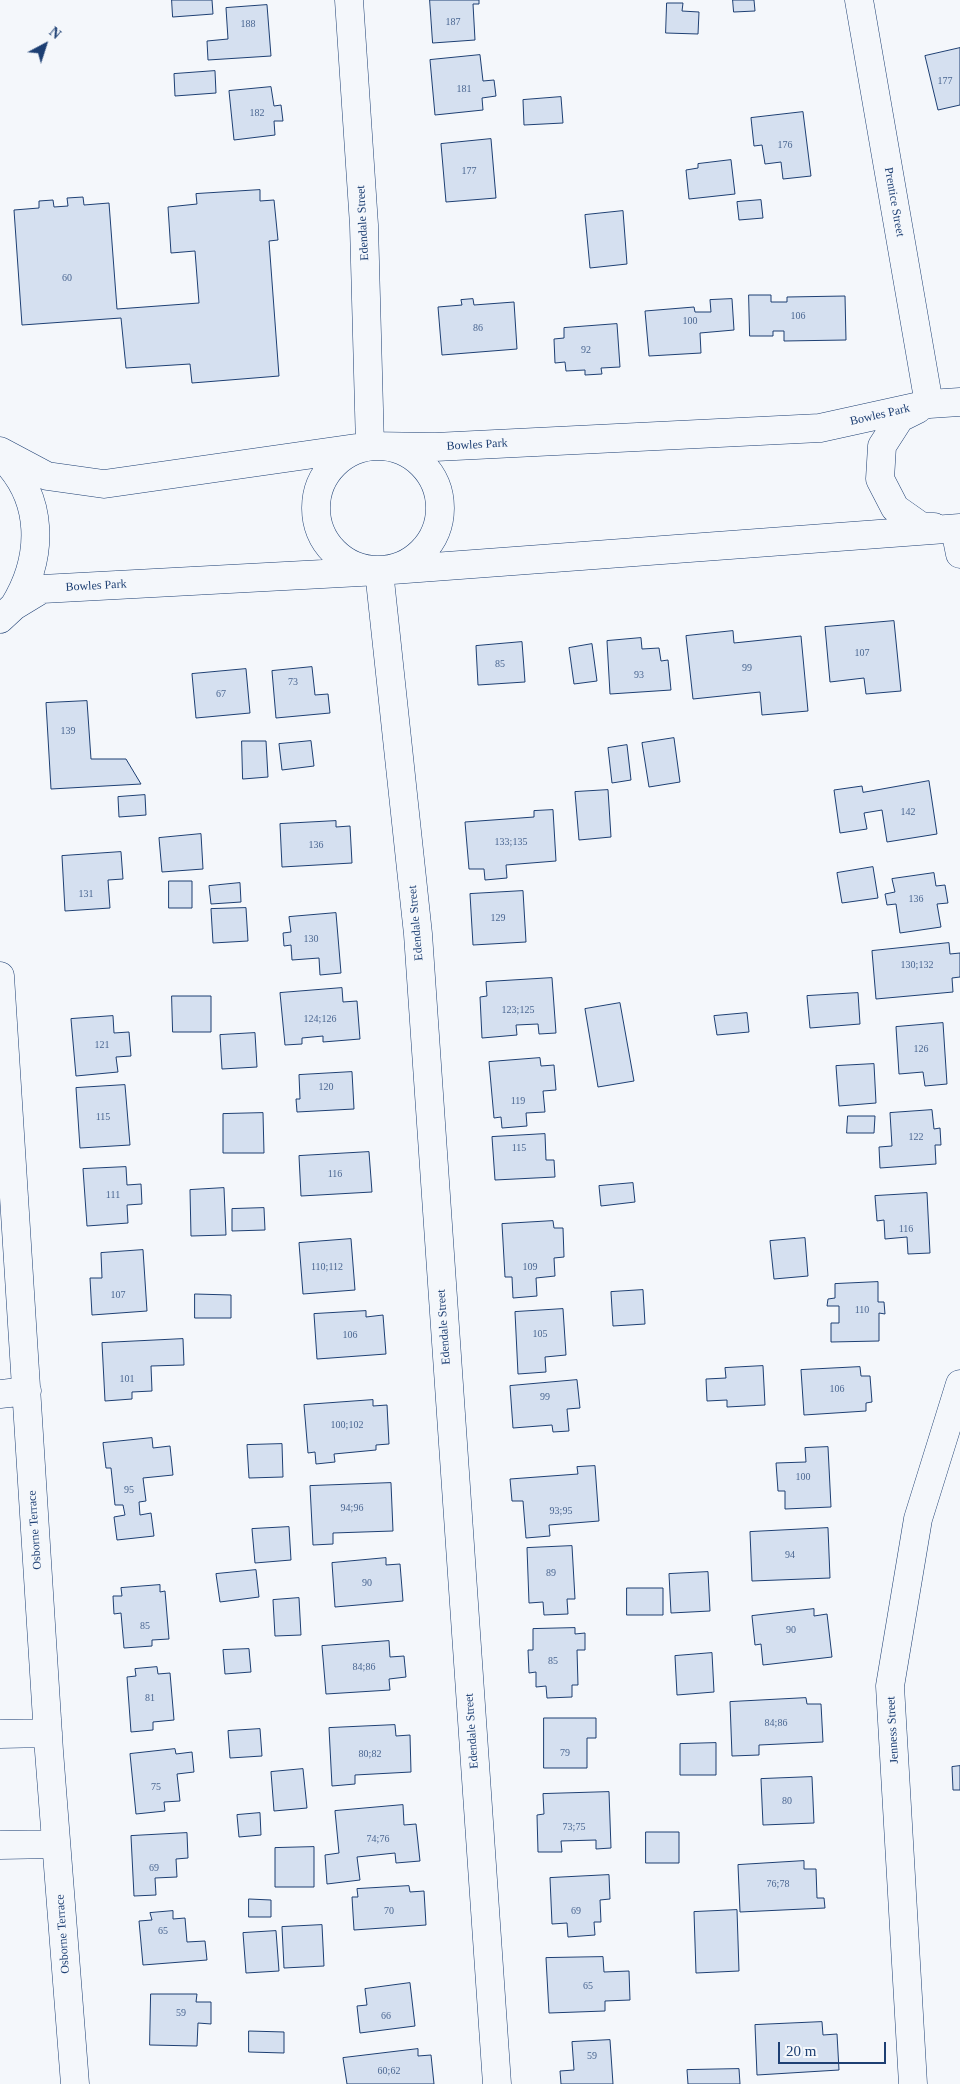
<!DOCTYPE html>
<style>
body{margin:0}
#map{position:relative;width:960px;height:2084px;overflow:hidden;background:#f4f7fb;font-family:"Times New Roman",serif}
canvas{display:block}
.north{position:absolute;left:20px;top:20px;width:50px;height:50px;-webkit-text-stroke:4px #f4f7fb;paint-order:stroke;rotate:40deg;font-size:14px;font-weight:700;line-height:20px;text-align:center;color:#1d3f73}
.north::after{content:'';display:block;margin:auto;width:18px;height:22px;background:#1d3f73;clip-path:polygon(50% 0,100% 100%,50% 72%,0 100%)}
.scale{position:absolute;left:778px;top:2042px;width:108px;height:22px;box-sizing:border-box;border:2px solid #1d3f73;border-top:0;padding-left:6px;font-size:15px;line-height:18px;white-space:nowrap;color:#1d3f73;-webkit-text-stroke:4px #f4f7fb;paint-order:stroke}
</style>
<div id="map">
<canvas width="960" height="2084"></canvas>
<div class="north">N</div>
<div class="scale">20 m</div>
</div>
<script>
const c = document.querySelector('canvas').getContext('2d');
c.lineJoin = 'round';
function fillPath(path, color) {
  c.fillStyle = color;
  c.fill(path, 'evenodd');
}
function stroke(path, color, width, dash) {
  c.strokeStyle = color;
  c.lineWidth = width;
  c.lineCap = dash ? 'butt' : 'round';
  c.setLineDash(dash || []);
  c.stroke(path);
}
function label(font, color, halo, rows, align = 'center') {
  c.font = font + ' "Times New Roman",serif';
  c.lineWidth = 4;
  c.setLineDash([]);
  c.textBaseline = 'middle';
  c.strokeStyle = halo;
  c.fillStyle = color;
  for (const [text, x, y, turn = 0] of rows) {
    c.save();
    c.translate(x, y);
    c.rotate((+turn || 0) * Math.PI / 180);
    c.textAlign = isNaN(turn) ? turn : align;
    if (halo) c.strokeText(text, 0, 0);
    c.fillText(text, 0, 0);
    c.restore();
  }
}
const building = new Path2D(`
 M172 0H212L213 14 173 17Z
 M430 0H479V4H473L475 40 433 43Z
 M733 0H754L755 11 734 12Z
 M667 3H683L682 11 699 12 698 34 666 33Z
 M267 5 271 56 208 60 207 41 228 39 226 8Z
 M960 48V105L938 110 925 56Z
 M480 55 483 81 494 80 496 96 482 98 483 110 435 115 430 60Z
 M215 71 216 93 175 96 174 74Z
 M271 87 274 106 281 105 283 121H274L275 135 234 140 229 91Z
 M561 97 563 123 524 125 523 100Z
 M803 112 811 176 783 179 781 162 765 164 762 145 754 146 751 118Z
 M491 139 496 198 446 202 441 144Z
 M731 160 735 194 689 199 686 170 698 168V164Z
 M260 190V201L274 200 278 240 269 241 279 376 192 383 190 364 126 368 121 318 22 325 14 210 39 208V201L53 200 54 207 68 206 67 198 83 197 84 205 109 203 117 309 199 303 195 251 171 253 168 207 197 204 196 194Z
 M761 200 763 218 739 220 737 202Z
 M623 211 627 264 590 268 585 215Z
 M749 295H771V302H787V297L845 296 846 340 784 341V331H773V336H750Z
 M473 299 474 305 514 302 517 349 442 355 438 307 462 305 461 300Z
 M732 299 734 330 700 333 701 353 649 356 645 311 694 307 695 312H711L710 300Z
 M617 324 620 367 601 368 602 374 585 375V370L566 371 565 362 555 363 554 339 564 338V328Z
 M894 621 901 691 866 694 864 678 830 682 825 627Z
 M733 631 734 643 801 636 808 711 762 715 760 692 693 699 686 636Z
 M641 638 642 649 659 648 661 661 668 660 671 690 610 694 607 641Z
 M522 642 525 682 478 685 476 646Z
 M592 644 597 681 574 684 569 648Z
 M312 667 315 695 328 694 330 713 276 718 272 671Z
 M246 669 250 713 196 718 192 674Z
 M87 701 91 759H126L141 784 51 789 46 703Z
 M674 738 680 782 649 787 642 743Z
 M242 741H266L268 777 243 779Z
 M311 741 314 766 282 770 279 744Z
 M627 745 631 780 612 783 608 748Z
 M929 781 937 834 887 842 882 810 864 813 867 829 840 833 834 790 862 786 863 792Z
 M608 790 611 837 579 840 575 792Z
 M145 795 146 815 119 817 118 797Z
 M553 810 556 861 506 865 507 878 485 880 484 869H469L465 822 534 817V811Z
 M336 821V827L350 826 352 863 282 867 280 824Z
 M201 834 203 869 162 872 159 838Z
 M121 852 123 879 108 880 110 908 65 911 62 856Z
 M873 867 878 898 842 903 837 873Z
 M934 873 936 886 945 885 948 903 937 904 941 927 900 933 896 904 887 905 885 894 895 892 892 879Z
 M169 881H192V908H169Z
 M240 883 241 902 211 904 209 886Z
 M523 891 526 942 473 945 470 894Z
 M246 908 248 941 213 943 211 909Z
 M336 913 341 973 320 975 319 958 292 960 291 945 284 946 283 933 291 932 289 917Z
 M949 943 950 954 960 953V977L952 978 953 992 876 999 872 951Z
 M552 978 556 1033 539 1034 538 1024 516 1025 517 1035 482 1038 480 997 487 996 486 982Z
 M342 988 343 1002 357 1001 360 1039 323 1042V1036L302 1038V1044L285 1045 280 993Z
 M858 993 860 1024 810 1028 807 996Z
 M172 996H211V1032H173Z
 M620 1003 634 1081 598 1087 585 1009Z
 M747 1013 749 1032 717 1035 714 1016Z
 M113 1016 114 1033 129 1032 131 1056 116 1057 118 1072 76 1076 71 1019Z
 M943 1023 947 1084 925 1086 923 1072 899 1074 896 1027Z
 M255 1033 257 1067 222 1069 220 1035Z
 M540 1058 541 1066 554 1065 556 1090 543 1091 545 1112 526 1113 527 1126 502 1128 501 1117 494 1118 489 1062Z
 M874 1064 876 1103 839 1106 836 1066Z
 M352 1072 354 1109 297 1112 296 1099H300L299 1075Z
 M125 1085 130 1145 80 1148 76 1088Z
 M932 1110 934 1129 940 1128 941 1145H935L936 1164 880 1168 879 1147 892 1146 890 1113Z
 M263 1113 264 1153H223V1114Z
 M848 1116H875L874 1133H847Z
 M545 1134 546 1160H554L555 1177 495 1180 492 1137Z
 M369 1152 372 1192 301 1196 299 1156Z
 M126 1167 127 1185 141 1184 142 1204 127 1205 128 1223 87 1226 83 1169Z
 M633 1183 635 1202 601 1206 599 1186Z
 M224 1188 226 1235 191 1236 190 1190Z
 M927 1193 930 1253 908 1254 907 1237 885 1239 884 1220 877 1221 875 1196Z
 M264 1208 265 1230 232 1231V1209Z
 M553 1221 554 1228H563L564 1257 554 1258 555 1276 536 1278 537 1296 513 1298 512 1277H505L502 1224Z
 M805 1238 808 1276 774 1279 770 1241Z
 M351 1239 355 1290 303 1294 299 1243Z
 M143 1250 147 1311 92 1315 90 1278H102L101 1253Z
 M878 1282V1302H884L885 1314 879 1313V1341L831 1342V1323H839V1306H827L828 1299 835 1298V1284Z
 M643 1290 645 1324 613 1326 611 1292Z
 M195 1294 231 1295V1318H195Z
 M563 1309 566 1355 545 1357 546 1372 518 1374 515 1312Z
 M366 1311V1317L383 1315 386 1354 317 1359 314 1314Z
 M183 1339 184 1365 151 1366 152 1391 132 1392V1399L105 1401 102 1343Z
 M763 1366 765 1405 727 1407V1400L707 1401 706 1379 726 1378 725 1368Z
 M860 1367 861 1376H870L872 1402 866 1403V1411L804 1415 801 1370Z
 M577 1380 580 1408 567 1409 569 1431 553 1432 552 1425 513 1428 510 1386Z
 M373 1400V1406L387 1405 389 1444 376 1445V1450L334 1454 335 1462 316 1464 315 1452 308 1453 304 1405Z
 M152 1438 153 1448 170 1446 173 1475 143 1478 146 1501 139 1502 140 1515 151 1513 154 1536 117 1540 114 1517 125 1515 123 1505H115L111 1468H106L103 1443Z
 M282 1444 283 1477 249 1478 247 1445Z
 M828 1447 831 1507 785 1509V1491H778L776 1463 806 1462 805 1448Z
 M595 1466 599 1521 549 1525 550 1536 526 1538 523 1501H512L510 1479 578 1474 577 1467Z
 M391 1483 393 1531 333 1533V1544L313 1545 310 1486Z
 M289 1527 291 1560 255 1563 252 1529Z
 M828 1528 830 1578 752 1581 750 1532Z
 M572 1546 575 1599H567L568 1614 544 1615 543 1602 529 1603 527 1548Z
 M386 1558V1565L400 1564 403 1601 335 1607 332 1563Z
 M256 1570 259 1597 220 1602 216 1574Z
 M708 1572 710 1611 671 1613 669 1574Z
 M160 1585V1592L165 1591 169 1639 152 1640V1646L124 1648 121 1613 114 1614 113 1596H122L121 1588Z
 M627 1588H663V1615H627Z
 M299 1598 301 1635 275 1636 273 1600Z
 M814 1609V1616L827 1614 832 1657 763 1665 761 1644 755 1645 752 1616Z
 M575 1628V1634L585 1633V1650H577L578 1685H572V1697L547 1698 546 1686 536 1687V1672L529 1673 528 1650H533V1629Z
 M389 1641 390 1657 404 1656 406 1677 389 1679 390 1690 326 1694 322 1646Z
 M249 1649 251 1672 225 1674 223 1650Z
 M712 1653 714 1692 677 1695 675 1656Z
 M157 1667 158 1674 170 1673 174 1720 153 1722V1730L131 1732 127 1677 136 1676 135 1669Z
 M806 1698 807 1704H821L823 1742 759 1745V1755L732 1756 730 1702Z
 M544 1718H596V1738H587V1768H544Z
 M395 1725 396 1736 410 1735 411 1772 355 1775V1784L332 1786 329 1728Z
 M260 1729 262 1756 230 1758 228 1731Z
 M716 1743V1775H680V1744Z
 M175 1749 176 1754 192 1752 194 1772 177 1774 180 1801 164 1802 165 1811 136 1814 130 1754Z
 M960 1766V1790H953L952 1767Z
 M303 1769 307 1808 274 1811 271 1772Z
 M812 1777 814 1823 763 1825 761 1779Z
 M609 1792 611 1848 596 1849V1840L561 1841 562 1852H538L537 1815 544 1814 543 1794Z
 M403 1805 404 1825 416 1824 420 1861 396 1863 395 1853 357 1857 360 1880 327 1884 325 1855 339 1853 335 1811Z
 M260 1813 261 1835 239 1837 237 1815Z
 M646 1832H679V1863H646Z
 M187 1833 188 1858 176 1859 177 1877 155 1878 156 1895 134 1896 131 1836Z
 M314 1847V1887H275V1848Z
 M804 1861V1869H816L817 1898H824L825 1908 740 1912 738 1865Z
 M609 1875 610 1899 600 1900 601 1922H594L595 1935 568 1937 567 1923 552 1924 550 1878Z
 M409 1886 410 1892 424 1891 426 1925 354 1930 352 1897H358L357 1889Z
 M249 1899 271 1900V1917H249Z
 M737 1910 739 1971 696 1973 694 1912Z
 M173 1911V1919L185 1918 187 1942 205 1941 207 1960 143 1965 139 1921 152 1920 150 1913Z
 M322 1925 324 1966 284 1968 282 1927Z
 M276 1931 279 1971 246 1973 243 1933Z
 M603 1957 604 1972 629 1971 630 2000 605 2001V2011L549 2013 546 1958Z
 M410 1983 415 2026 360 2033 357 2006 367 2005 365 1989Z
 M151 1994H197L196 2002H211V2024L198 2023 197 2046 150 2045Z
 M822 2022 823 2035 837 2034 839 2070 757 2075 755 2025Z
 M249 2031 284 2032V2053L249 2052Z
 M610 2040 613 2084H561L560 2071 574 2070 572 2042Z
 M418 2049V2056L431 2055 434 2084H347L343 2058Z
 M739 2069 740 2084H688L687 2070Z`);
const minor = new Path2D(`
 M349 0 364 225 370 446
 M859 0 929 404
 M918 409 900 418 882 446 880 479 895 508 922 527H934
 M316 508a62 62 0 1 1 124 0a62 62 0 1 1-124 0Z
 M0 451 47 476 104 484 370 446 435 447 820 428 929 404 960 402
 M1 456C45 498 44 557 14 606
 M955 529 960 554
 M379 571 418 934 497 2084
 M0 619 14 606 42 589 379 571 960 528
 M0 976 49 1751 75 2084
 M0 1394 27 1391
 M0 1734 48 1733
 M0 1845 56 1844
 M913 2084 890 1686 918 1519 960 1384`);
const numberNames = [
 ["187",453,22],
 ["188",248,24],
 ["177",945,81],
 ["181",464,89],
 ["182",257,113],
 ["176",785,145],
 ["177",469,171],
 ["60",67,278],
 ["106",798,316],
 ["100",690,321],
 ["86",478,328],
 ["92",586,350],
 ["107",862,653],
 ["85",500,664],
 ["99",747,668],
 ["93",639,675],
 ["73",293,682],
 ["67",221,694],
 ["139",68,731],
 ["142",908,812],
 ["133;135",511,842],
 ["136",316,845],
 ["131",86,894],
 ["136",916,899],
 ["129",498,918],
 ["130",311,939],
 ["130;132",917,965],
 ["123;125",518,1010],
 ["124;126",320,1019],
 ["121",102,1045],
 ["126",921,1049],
 ["120",326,1087],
 ["119",518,1101],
 ["115",103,1117],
 ["122",916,1137],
 ["115",519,1148],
 ["116",335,1174],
 ["111",113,1195],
 ["116",906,1229],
 ["110;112",327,1267],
 ["109",530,1267],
 ["107",118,1295],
 ["110",862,1310],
 ["105",540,1334],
 ["106",350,1335],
 ["101",127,1379],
 ["106",837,1389],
 ["99",545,1397],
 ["100;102",347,1425],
 ["100",803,1477],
 ["95",129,1490],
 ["94;96",352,1508],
 ["93;95",561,1511],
 ["94",790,1555],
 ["89",551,1573],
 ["90",367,1583],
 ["85",145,1626],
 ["90",791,1630],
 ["85",553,1661],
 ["84;86",364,1667],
 ["81",150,1698],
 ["84;86",776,1723],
 ["79",565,1753],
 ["80;82",370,1754],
 ["75",156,1787],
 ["80",787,1801],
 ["73;75",574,1827],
 ["74;76",378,1839],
 ["69",154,1868],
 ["76;78",778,1884],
 ["70",389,1911],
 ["69",576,1911],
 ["65",163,1931],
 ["65",588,1986],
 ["59",181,2013],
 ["66",386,2016],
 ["59",592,2056],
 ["60;62",389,2071]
];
const streetNames = [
 ["Prentice Street",894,202,80],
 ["Edendale Street",363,223,-93],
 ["Bowles Park",880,415,-13],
 ["Bowles Park",477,445,-3],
 ["Bowles Park",96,586,-3],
 ["Edendale Street",416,923,-95],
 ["Edendale Street",444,1327,-94],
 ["Osborne Terrace",35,1530,-94],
 ["Jenness Street",893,1730,-93],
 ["Edendale Street",472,1731,-94],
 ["Osborne Terrace",63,1934,-94]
];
fillPath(building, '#d5e0f0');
stroke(building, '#1d3f73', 1);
stroke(minor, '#1d3f73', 29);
stroke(minor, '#f4f7fb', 28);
label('10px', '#4b6792', null, numberNames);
label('12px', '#1d3f73', '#f4f7fb', streetNames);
</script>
